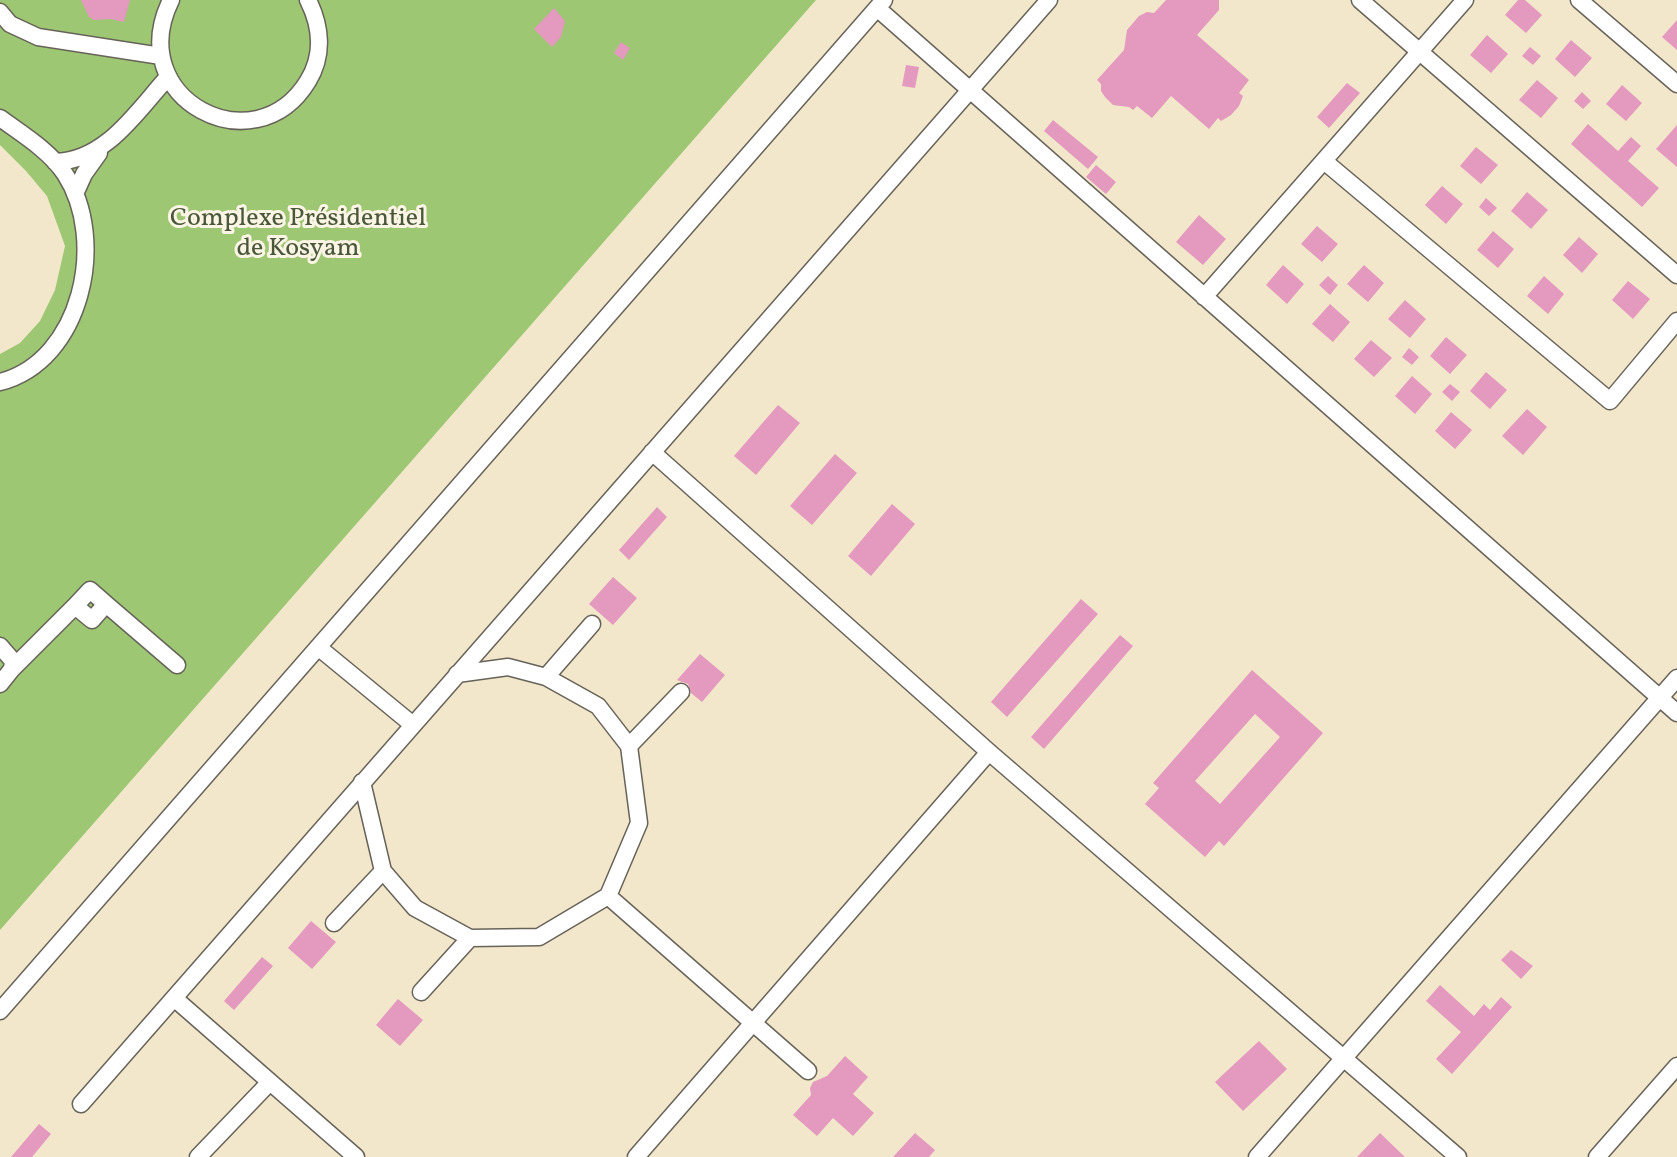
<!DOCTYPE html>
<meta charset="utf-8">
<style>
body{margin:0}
canvas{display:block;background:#f2e7cb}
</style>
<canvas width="1677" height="1157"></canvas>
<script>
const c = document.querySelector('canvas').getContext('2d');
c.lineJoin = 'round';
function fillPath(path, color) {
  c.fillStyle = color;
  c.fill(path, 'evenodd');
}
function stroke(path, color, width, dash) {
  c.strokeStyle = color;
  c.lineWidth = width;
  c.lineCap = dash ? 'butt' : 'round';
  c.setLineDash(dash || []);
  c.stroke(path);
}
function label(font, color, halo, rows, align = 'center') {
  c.font = font + ' Vollkorn,serif';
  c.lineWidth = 6;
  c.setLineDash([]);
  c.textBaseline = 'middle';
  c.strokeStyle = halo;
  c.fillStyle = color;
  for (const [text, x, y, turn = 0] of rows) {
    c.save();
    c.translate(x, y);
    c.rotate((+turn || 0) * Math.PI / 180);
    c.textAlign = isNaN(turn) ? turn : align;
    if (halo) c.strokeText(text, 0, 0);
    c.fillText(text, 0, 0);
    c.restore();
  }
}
const green = new Path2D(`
 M0 0H816L0 930V354L20 343 40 321 55 290 65 246 47 196 26 171 0 145Z`);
const building = new Path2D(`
 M81 0H130L124 22 111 19 94 20 89 17Z
 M1166 0H1219V10L1197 35 1249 80 1239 93 1243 96 1239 106 1231 115 1221 121 1218 118 1209 129 1171 96 1152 118 1137 106 1133 110 1129 107 1113 105 1105 97 1101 91V84L1097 80 1124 50 1127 30 1139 16 1147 12 1154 13Z
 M1518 0H1525L1542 15 1526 33 1505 15Z
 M554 8 565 21 561 37 552 47 534 29Z
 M1677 20V50L1662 37Z
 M1487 35 1508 54 1491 73 1470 55Z
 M1571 40 1592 58 1575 77 1555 59Z
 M621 42 630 48 623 60 614 53Z
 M1530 47 1541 56 1533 65 1522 56Z
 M906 65 919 67 915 88 902 86Z
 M1537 80 1558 98 1541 118 1519 100Z
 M1347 83 1360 93 1329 128 1317 117Z
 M1622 85 1642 103 1626 121 1606 104Z
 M1582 92 1591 101 1583 109 1574 101Z
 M1053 120 1098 157 1088 169 1044 131Z
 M1588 124 1618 151 1631 137 1641 146 1628 161 1659 188 1642 207 1571 144Z
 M1677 125V167L1656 149Z
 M1476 147 1498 165 1481 184 1460 166Z
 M1096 165 1116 182 1106 194 1086 177Z
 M1442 186 1463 204 1446 224 1425 205Z
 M1527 192 1548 210 1531 229 1511 211Z
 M1486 198 1497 208 1489 216 1479 207Z
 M1199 215 1226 239 1203 265 1176 242Z
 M1317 226 1338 244 1322 262 1301 244Z
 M1493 231 1514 249 1498 268 1477 250Z
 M1579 237 1598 254 1582 273 1563 255Z
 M1283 265 1304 284 1287 304 1266 285Z
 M1364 265 1384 283 1368 302 1347 284Z
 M1328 276 1338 285 1330 295 1319 285Z
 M1544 276 1564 294 1548 314 1527 296Z
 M1628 281 1650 299 1633 319 1612 300Z
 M1405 300 1426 319 1410 338 1388 319Z
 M1330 304 1350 322 1333 342 1312 324Z
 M1446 337 1467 355 1450 374 1430 356Z
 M1371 340 1392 358 1374 377 1354 359Z
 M1409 348 1419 357 1412 365 1402 357Z
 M1486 372 1507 390 1490 409 1470 391Z
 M1412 376 1432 394 1415 414 1395 396Z
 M1450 384 1460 392 1452 401 1442 392Z
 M778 405 800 423 756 475 734 456Z
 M1527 409 1547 427 1523 455 1502 436Z
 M1451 412 1472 430 1455 449 1435 431Z
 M835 454 857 473 812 525 790 506Z
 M892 504 915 524 871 576 848 556Z
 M657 507 667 517 629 560 619 550Z
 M613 577 637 598 613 625 589 604Z
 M1081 599 1098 614 1007 717 991 702Z
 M1120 635 1133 646 1044 749 1031 737Z
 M700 654 725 675 702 702 691 693 688 684 677 680Z
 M1252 670 1323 733 1224 846 1219 841 1205 857 1145 804 1159 788 1153 783ZM1255 714 1280 737 1220 804 1195 781Z
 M311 921 336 942 312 969 288 948Z
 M1511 950 1533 966 1521 979 1501 960Z
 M262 957 273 966 234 1010 224 1001Z
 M1440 985 1474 1016 1484 1004 1490 1010 1501 997 1512 1007 1452 1074 1436 1059 1461 1032 1426 1001Z
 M398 999 423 1020 400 1046 376 1025Z
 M1259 1041 1287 1069 1243 1111 1215 1082Z
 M845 1056 868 1077 853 1094 874 1113 853 1136 833 1118 817 1136 793 1115 811 1095 810 1088 813 1082 827 1076Z
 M39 1124 51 1134 32 1157H11Z
 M915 1133 935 1150 929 1157H893Z
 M1380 1133 1405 1157H1357Z`);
const minor = new Path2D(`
 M171 0C122 99 255 168 308 81 324 55 321 26 308 0
 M1360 0 1677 275
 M1579 0 1677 84
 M877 8 1677 713
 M0 12 10 24 38 37 161 56
 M0 118C22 134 50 151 65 174 108 240 82 361 0 382
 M1324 161 1610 401 1677 321
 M55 162C106 161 137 111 168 77
 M75 194 84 174 99 153
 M1204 297 1465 0
 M652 452 989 752 1458 1157
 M75 606 90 590 106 604
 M0 646 13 661 12 669 0 684
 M318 647 413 725
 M12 669 75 606 92 620 106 604 177 665
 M457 674 508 667 546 677 598 706 629 746 639 823 608 896
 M546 677 592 624
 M629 746 681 692
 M362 782 383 871 415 908 470 938 539 937 608 896 808 1071
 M334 923 383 871
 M421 992 470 938
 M174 998 356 1157
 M0 1011 884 0
 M81 1104 1049 0
 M198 1157 270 1082
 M636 1157 989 752
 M1257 1157 1677 678
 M1597 1157 1677 1066`);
const parkNames = [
 ["Complexe Présidentiel",298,220],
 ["de Kosyam",298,250]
];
fillPath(green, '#9dc773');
fillPath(building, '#e499bf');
stroke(minor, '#676359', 19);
stroke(minor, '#fff', 16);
label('26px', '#49583a', '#fcf5e5', parkNames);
</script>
